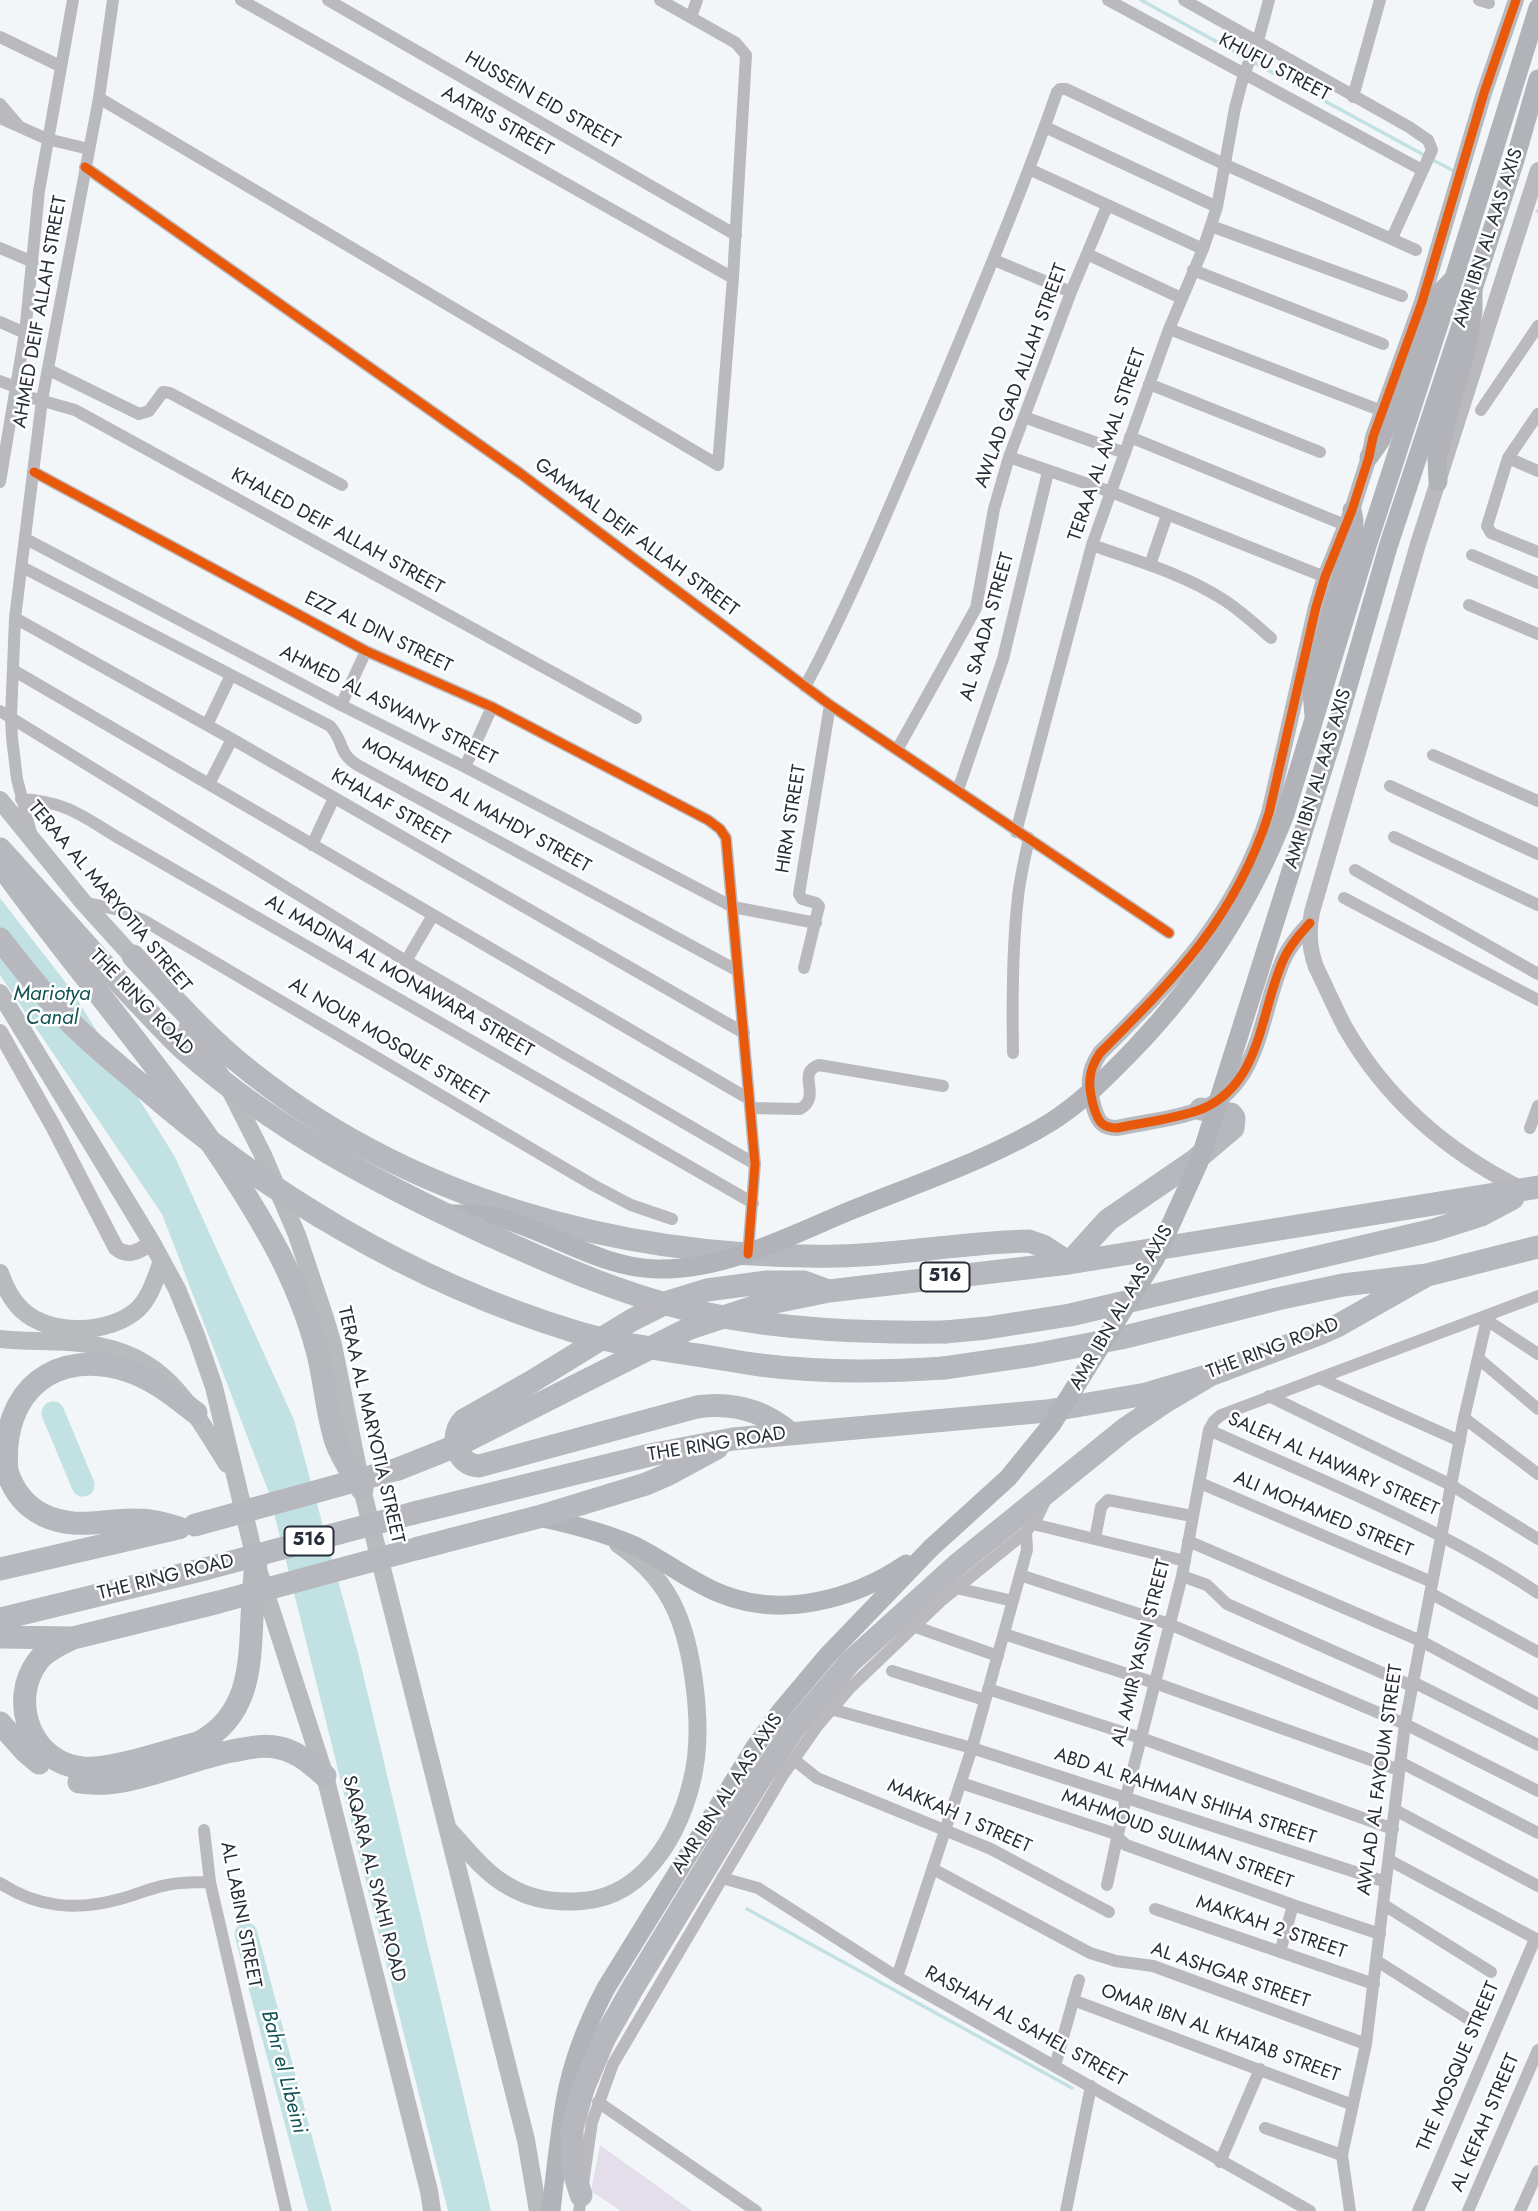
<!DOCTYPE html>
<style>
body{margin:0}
canvas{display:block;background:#f3f6f9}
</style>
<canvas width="1538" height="2211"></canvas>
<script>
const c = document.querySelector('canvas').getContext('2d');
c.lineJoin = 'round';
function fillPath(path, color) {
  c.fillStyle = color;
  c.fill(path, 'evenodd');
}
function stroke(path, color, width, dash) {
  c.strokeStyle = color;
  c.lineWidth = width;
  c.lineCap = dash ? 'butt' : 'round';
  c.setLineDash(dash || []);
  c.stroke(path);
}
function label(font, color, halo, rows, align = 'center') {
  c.font = font + ' Jost,sans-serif';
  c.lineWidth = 5;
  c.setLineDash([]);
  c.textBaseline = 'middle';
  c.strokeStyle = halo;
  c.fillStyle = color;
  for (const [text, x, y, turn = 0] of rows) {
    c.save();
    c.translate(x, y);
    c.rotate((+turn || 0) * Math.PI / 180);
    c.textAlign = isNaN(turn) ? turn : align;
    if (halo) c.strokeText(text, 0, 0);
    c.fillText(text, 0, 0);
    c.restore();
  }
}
const green = new Path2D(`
 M600 2145 692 2211H621L591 2191Z`);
const water = new Path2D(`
 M0 898 70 988 175 1157 294 1420 359 1657 491 2211H448L269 1493 162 1214 0 975Z`);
const stream = new Path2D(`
 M1141 0 1246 58
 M1253 62 1424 155
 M1431 159 1452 170
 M1537 211H1538
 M747 1909 1072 2088`);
const river = new Path2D(`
 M53 1413 83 1485
 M246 1934 320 2211`);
const minor = new Path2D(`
 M241 0 733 278
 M328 0 736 235
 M1108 0 1422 170
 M1184 0 1409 127 1428 140 1432 150 1392 238
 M1479 0 1489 3
 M691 17 697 0
 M0 37 60 66
 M1353 97 1380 0
 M99 98 718 465 733 278 746 55 736 43 660 0
 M0 104 18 125
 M0 118 47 139 89 149
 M1045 127 1217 207
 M85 167 521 474 830 705 1169 933
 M1029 169 1203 249
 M1211 226 1402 296
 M0 248 33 262
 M1087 254 1181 298
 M994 260 1071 292
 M1193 270 1383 344
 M0 322 25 333
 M1169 329 1382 411
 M49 370 139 414 149 411 163 392 170 393 342 485
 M0 381 16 387
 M1149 384 1320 452
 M15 393 75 410 636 718
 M1481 410 1538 326
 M1538 414 1508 458 1487 526 1491 533 1538 552
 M1024 417 1125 453
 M1130 437 1345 525
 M1009 457 1111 492 1325 577
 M1508 458 1538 471
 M34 472 366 651 492 707 708 820 720 829 726 838 755 1164 748 1254
 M0 482 25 333 39 191 73 0
 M26 539 341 705 465 767 733 907 816 923
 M1092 545C1137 561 1184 574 1224 600 1241 611 1256 625 1271 638
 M1472 555 1538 583
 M1150 565 1167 515
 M22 567 330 726C345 742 337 753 359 766L738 971
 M1469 605 1538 634
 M15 618 232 739 744 1033
 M13 670 749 1099
 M805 687C854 595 892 500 933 405 976 301 1020 198 1057 92L1060 89H1066L1226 165 1416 250
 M341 705 366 651
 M0 711 406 961 755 1164
 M207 725 231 675
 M897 750 976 608 994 509 1009 457 1071 292 1107 206
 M1433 755 1538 801
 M465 767 492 707
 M209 784 232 739
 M1390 786 1538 854
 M958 790 1003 659 1048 472
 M21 799C70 802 84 818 124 841L753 1203
 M1016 832 1092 545 1169 329 1203 249 1217 207 1235 108 1244 74 1258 41 1269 0
 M31 833 17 779 12 738 11 717 15 618 42 400 99 98 113 0
 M1394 837 1538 905
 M312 845 334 798
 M1355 870 1538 974
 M1344 898 1538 1000
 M83 902 119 910 143 920 593 1185 631 1205 672 1219
 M406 961 433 915
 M804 968 819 906 816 903 802 899 799 894 830 705
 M1013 1053C1012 1001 1012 949 1018 897 1020 877 1025 858 1029 838
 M750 1108 800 1109C823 1096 795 1073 819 1065L943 1086
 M1530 1128 1538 1106
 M1488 1321 1538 1354
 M1479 1359 1538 1409
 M1319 1378 1460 1441
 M1269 1396 1451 1485 1538 1539
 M1464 1418 1538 1474
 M1209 1430C1320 1480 1436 1525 1538 1593
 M1200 1483 1432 1582
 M1033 1524 1185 1561
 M1095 1539 1101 1507 1108 1500 1192 1516
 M1188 1541 1421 1641 1538 1704
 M1020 1575 1169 1624 1405 1724 1538 1791
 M1182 1576 1207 1585 1227 1604 1412 1686
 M956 1588 1013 1601
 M1430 1593 1538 1652
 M913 1626 998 1656
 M1004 1634 1155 1683 1399 1770
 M892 1671 985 1700
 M1413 1682 1538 1745
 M988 1689 1141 1738 1393 1829
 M831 1709 972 1748 1386 1882
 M793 1759 817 1778 991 1849 1109 1912
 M1400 1762 1538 1833
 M961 1783 1113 1833 1126 1845 1293 1905 1380 1934
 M1395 1810 1538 1886
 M204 1830 210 1882 286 2211
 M1389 1860 1538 1940
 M933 1869 1090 1953 1116 1961 1153 1966 1366 2044
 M722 1878 758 1888 897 1977 1310 2211
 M0 1883C38 1908 77 1911 120 1899 136 1895 150 1888 167 1885 181 1882 196 1882 210 1882
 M1107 1885 1126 1797 1182 1576 1209 1430 1214 1421 1221 1415 1538 1296
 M1384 1905 1491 1972
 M1155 1909 1374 1984
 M1280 1952 1293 1905
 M1377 1961 1470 2020
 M897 1977 972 1748 1027 1550 1026 1532
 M1073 2000 1353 2105
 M1055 2066 1079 1980
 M598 2102 756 2211
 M1265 2128 1342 2155
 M1220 2162 1260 2069
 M579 2211 592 2122 613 2064 783 1775 818 1725 850 1688 942 1600 1026 1532 1038 1516 1046 1499
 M1066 2211 1091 2086
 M1350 2211 1342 2155 1366 2044 1405 1724 1464 1418 1488 1315
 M1418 2211 1535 1939
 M1468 2211 1538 2050
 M1520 2211 1538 2171`);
const tertiary = new Path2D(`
 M1310 923C1298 936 1286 950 1280 968 1260 1018 1259 1085 1202 1109 1176 1119 1145 1122 1117 1128 1102 1128 1098 1121 1094 1108 1088 1087 1087 1072 1100 1053 1175 978 1236 917 1269 813L1316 607 1325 577 1352 510 1369 457 1373 437 1422 302 1484 93 1516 0
 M0 1032 53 1126 116 1248C129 1259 140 1250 152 1243
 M1522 1189C1449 1153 1387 1100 1346 1029 1335 1009 1326 987 1316 967 1309 948 1308 931 1312 912L1418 544 1538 170`);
const secondary = new Path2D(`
 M0 800 83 902 140 965
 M0 993 152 1243 177 1289 197 1338 214 1387 256 1563 325 1776 429 2191 432 2211
 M188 1026 229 1088 263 1155 297 1235 325 1318 333 1345 362 1489 526 2140 538 2211
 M0 1273C5 1287 11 1300 22 1310 49 1336 110 1335 138 1309 151 1296 156 1277 162 1261
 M0 1339C23 1342 47 1340 70 1342 160 1349 183 1393 227 1464
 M448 1829C467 1849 485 1874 510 1887 532 1900 557 1903 582 1901 651 1896 688 1820 696 1758 701 1717 693 1649 676 1611 664 1583 643 1561 618 1544`);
const primary = new Path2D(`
 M1369 457 1381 440 1437 296 1454 278
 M1438 482 1437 459 1469 337 1473 312V289L1515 160 1538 79
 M1314 716 1312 692 1314 676 1353 536 1354 520 1352 510
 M538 1517C571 1524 604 1532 635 1546 664 1560 689 1581 719 1593 780 1619 853 1600 906 1564
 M551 2211C555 2175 559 2138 565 2102 572 2062 587 2024 606 1988L755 1747 780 1712 827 1656 931 1548`);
const motorway = new Path2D(`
 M0 864C90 990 197 1104 273 1242 292 1277 308 1315 318 1354 325 1383 327 1414 336 1442 342 1459 353 1474 362 1489
 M133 956C167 992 199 1029 237 1061 405 1200 623 1260 839 1256 902 1255 965 1242 1029 1241L1043 1246 1069 1263 1108 1220 1194 1161 1233 1128 1234 1118 1231 1114 1201 1109
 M945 1332 987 1328 1070 1315 1434 1230 1481 1215 1513 1198
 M944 1368 1033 1355 1121 1338 1277 1299 1343 1285 1427 1275 1538 1247
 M790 1433C763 1410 732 1402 697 1407L479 1466C456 1465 449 1435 464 1420L531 1382 632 1320 668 1302 707 1290 767 1282H804L823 1289
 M398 1469 456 1446 690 1328 760 1305 829 1291 1069 1263 1538 1187
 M414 1513 650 1455 733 1439 1047 1411 1146 1394 1210 1375 1319 1334 1337 1326 1427 1275
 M179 1528C165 1524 152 1520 137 1520 103 1519 77 1531 43 1515 25 1506 13 1490 7 1471 0 1388 58 1347 129 1371 155 1380 175 1397 196 1413
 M419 1548 538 1517 646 1484 669 1474 717 1448
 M0 1569 174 1529
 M0 1619 205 1569
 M0 1637 73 1638 215 1603
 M73 1638C61 1644 46 1650 38 1661 8 1701 31 1763 82 1768 110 1771 169 1750 198 1743 249 1717 250 1667 252 1617 253 1599 254 1581 256 1563
 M0 1723 26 1752 39 1763
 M79 1782C128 1790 184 1760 232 1751 248 1748 263 1744 280 1748 298 1752 311 1764 325 1776
 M581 2195 573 2169 572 2129 583 2089 604 2039 631 1991 761 1777 794 1728 850 1662 957 1565 1125 1429 1166 1401 1210 1375`);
const primaryBridge = new Path2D(`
 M448 1214C464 1214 480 1213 496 1217 551 1231 598 1267 656 1269 723 1271 787 1237 847 1212 913 1185 991 1159 1051 1122 1082 1102 1108 1076 1134 1049 1200 980 1251 903 1285 814L1367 546 1454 278 1538 8
 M931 1548 1008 1478 1052 1424 1155 1259 1199 1162 1336 728 1388 547 1473 289`);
const motorwayBridge = new Path2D(`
 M0 849C45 898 88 948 133 997 151 1015 168 1035 187 1052 276 1130 379 1184 485 1233 555 1265 631 1299 708 1314 786 1330 865 1333 945 1332
 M0 939C21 966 42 993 66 1018 88 1041 114 1062 139 1083 264 1193 413 1282 573 1331 611 1343 652 1348 690 1354 714 1357 737 1362 760 1365 821 1373 883 1372 944 1368
 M195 1525 398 1469
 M205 1569 414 1513
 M215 1603 419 1548`);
const cycleway = new Path2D(`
 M85 167 521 474 830 705 1169 933
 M34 472 366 651 492 707 708 820 720 829 726 838 755 1164 748 1254
 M1310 923C1298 936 1286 950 1280 968 1260 1018 1259 1085 1202 1109 1176 1119 1145 1122 1117 1128 1102 1128 1098 1121 1094 1108 1088 1087 1087 1072 1100 1053 1175 978 1236 917 1269 813L1316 607 1325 577 1352 510 1369 457 1373 437 1422 302 1484 93 1516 0`);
const shields = [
 [945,1277,49],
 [309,1541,49]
];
const shieldNames = [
 ["516",945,1277],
 ["516",309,1541]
];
const streetNames = [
 ["KHUFU STREET",1274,68,28],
 ["HUSSEIN EID STREET",542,101,30],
 ["AATRIS STREET",497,122,29],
 ["AMR IBN AL AAS AXIS",1489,238,-72],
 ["AHMED DEIF ALLAH STREET",41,312,-80],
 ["AWLAD GAD ALLAH STREET",1022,376,-70],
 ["TERAA AL AMAL STREET",1108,445,-71],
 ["KHALED DEIF ALLAH STREET",337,532,29],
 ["GAMMAL DEIF ALLAH STREET",636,538,37],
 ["AL SAADA STREET",988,627,-74],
 ["EZZ AL DIN STREET",378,633,26],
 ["AHMED AL ASWANY STREET",388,706,27],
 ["AMR IBN AL AAS AXIS",1319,779,-73],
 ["MOHAMED AL MAHDY STREET",476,806,29],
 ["KHALAF STREET",390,808,30],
 ["HIRM STREET",792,819,-81],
 ["TERAA AL MARYOTIA STREET",109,897,50],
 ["AL MADINA AL MONAWARA STREET",399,977,30],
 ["THE RING ROAD",141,1003,46],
 ["AL NOUR MOSQUE STREET",388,1042,31],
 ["AMR IBN AL AAS AXIS",1122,1308,-60],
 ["THE RING ROAD",1273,1349,-21],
 ["TERAA AL MARYOTIA STREET",370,1425,77],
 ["THE RING ROAD",717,1445,-9],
 ["SALEH AL HAWARY STREET",1333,1465,24],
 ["ALI MOHAMED STREET",1323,1515,23],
 ["THE RING ROAD",166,1578,-14],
 ["AL AMIR YASIN STREET",1142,1653,-76],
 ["AWLAD AL FAYOUM STREET",1381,1780,-82],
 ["AMR IBN AL AAS AXIS",728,1794,-57],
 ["ABD AL RAHMAN SHIHA STREET",1185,1797,18],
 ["MAKKAH 1 STREET",959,1817,24],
 ["MAHMOUD SULIMAN STREET",1177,1840,21],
 ["SAQARA AL SYAHI ROAD",373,1879,76],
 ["AL LABINI STREET",240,1915,79],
 ["MAKKAH 2 STREET",1271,1928,19],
 ["AL ASHGAR STREET",1230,1976,19],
 ["RASHAH AL SAHEL STREET",1025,2027,29],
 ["OMAR IBN AL KHATAB STREET",1220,2034,20],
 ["THE MOSQUE STREET",1459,2067,-67],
 ["AL KEFAH STREET",1486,2123,-67]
];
const waterNames = [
 ["Mariotya",52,995],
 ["Canal",52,1019],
 ["Bahr el Libeini",283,2072,75]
];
fillPath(green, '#e4ddea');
fillPath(water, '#c1e1e3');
stroke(stream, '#c1e1e3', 3.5);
stroke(river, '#c1e1e3', 23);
stroke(minor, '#bababe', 12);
stroke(tertiary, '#bababe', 16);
stroke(secondary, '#b8babe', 18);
stroke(primary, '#b2b3b8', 19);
stroke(motorway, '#b7b7be', 23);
stroke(primaryBridge, '#b2b3b8', 19);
stroke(motorwayBridge, '#b7b7be', 23);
stroke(cycleway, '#e8590c', 9);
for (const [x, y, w] of shields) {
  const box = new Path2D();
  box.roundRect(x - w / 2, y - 14.5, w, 29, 5);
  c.fillStyle = '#fff';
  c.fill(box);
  stroke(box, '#262d38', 2);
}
label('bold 18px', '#262d38', null, shieldNames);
label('19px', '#262d38', '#fff', streetNames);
label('italic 21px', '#125254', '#fff', waterNames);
</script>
